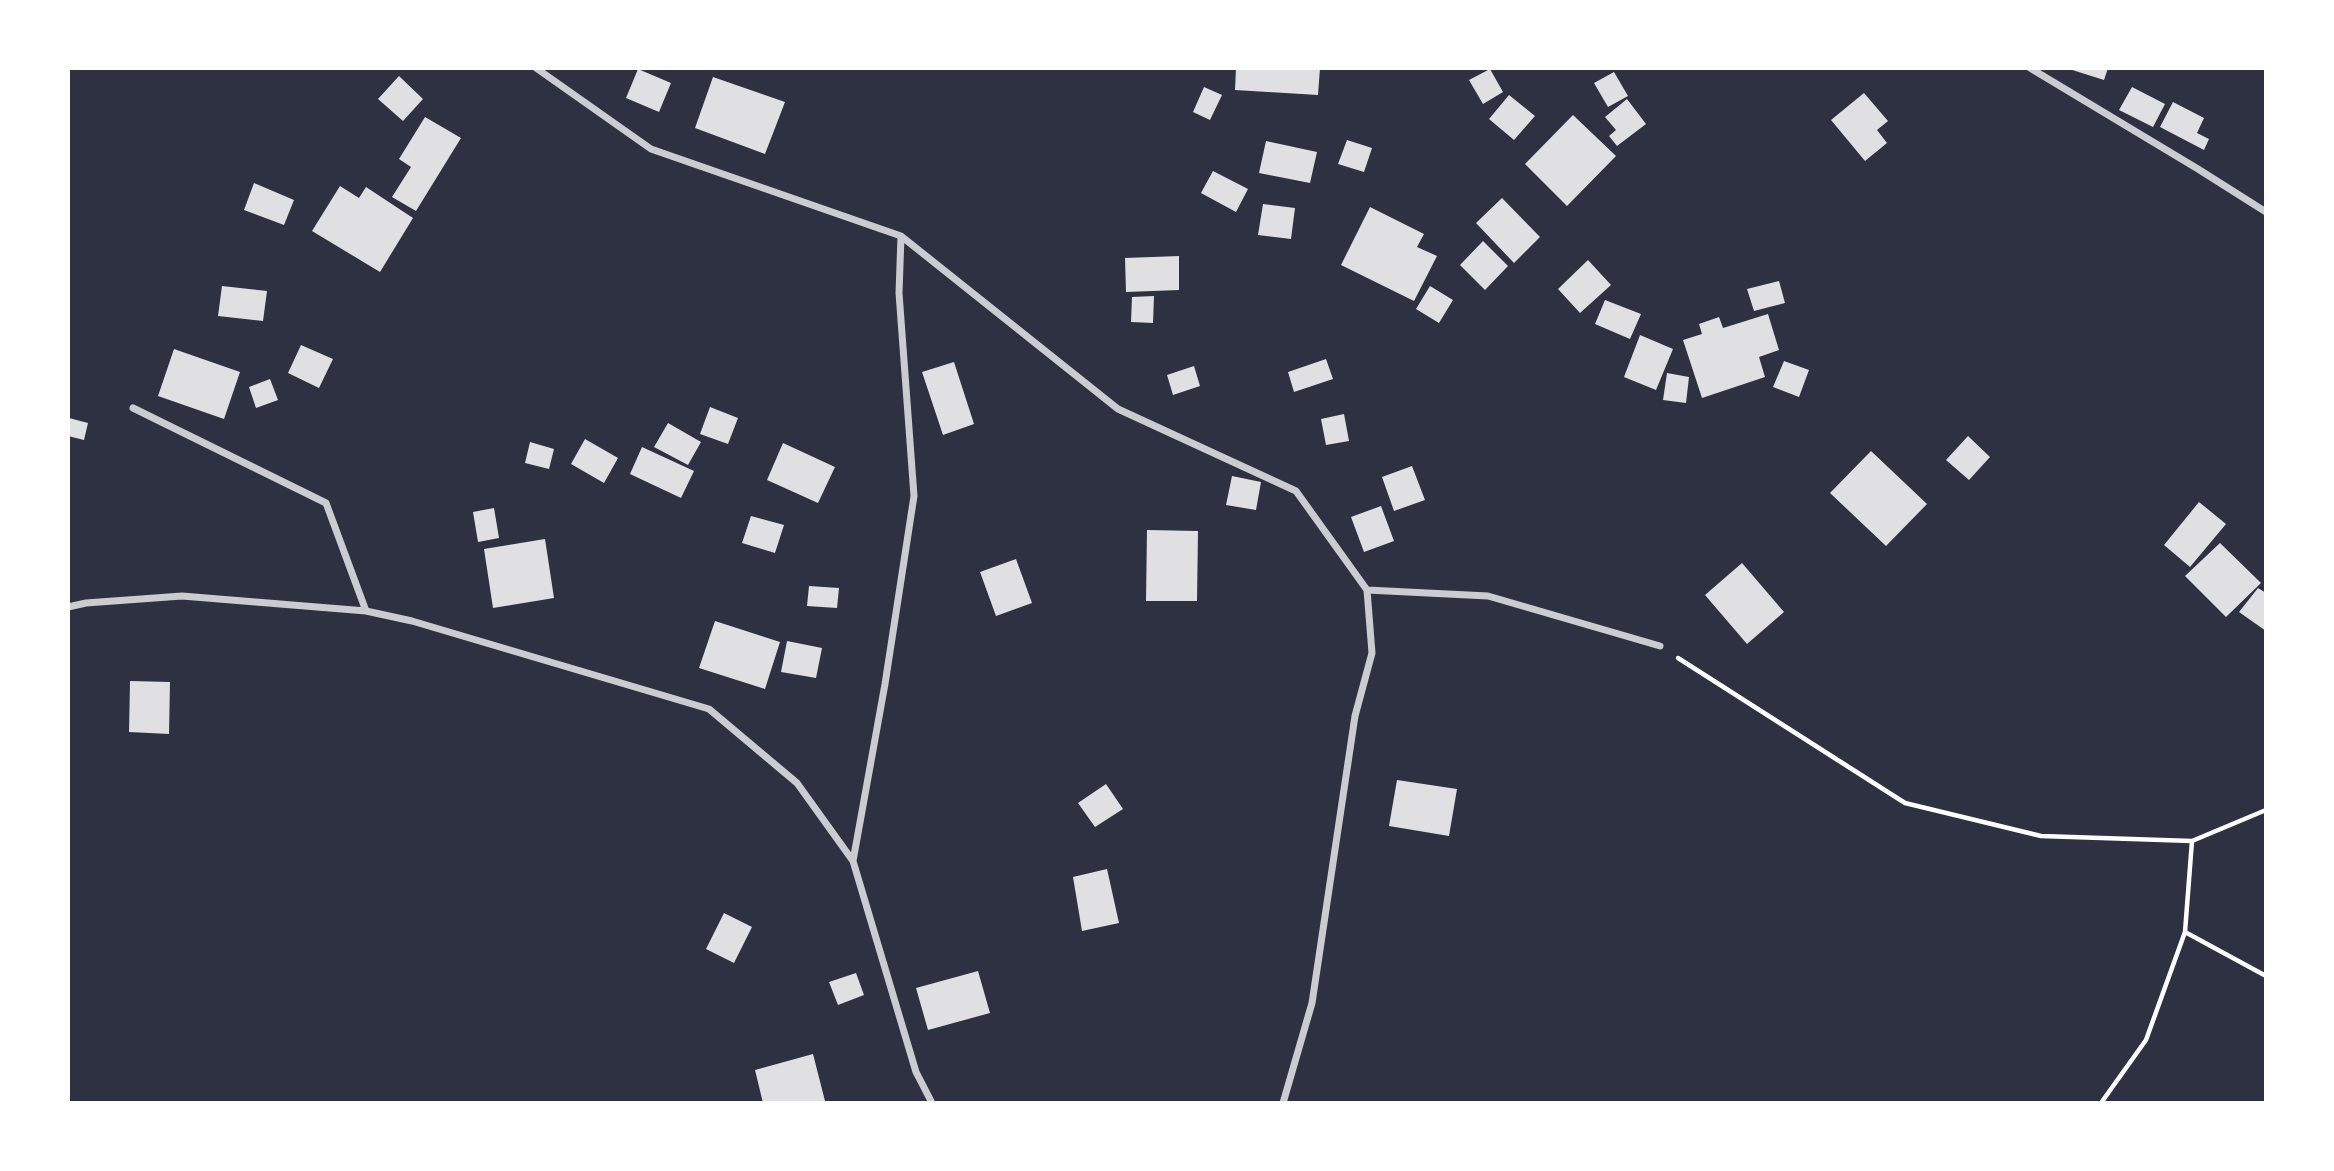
<!DOCTYPE html>
<style>
body{margin:0}
#map{position:relative;width:2334px;height:1171px;overflow:hidden;background:#2d3142;font-family:"Playfair Display",serif}
canvas{display:block}
.frame{position:absolute;inset:0;border:70px solid #fff;pointer-events:none}
</style>
<div id="map">
<canvas width="2334" height="1171"></canvas>
<div class="frame"></div>
</div>
<script>
const c = document.querySelector('canvas').getContext('2d');
c.lineJoin = 'round';
function fillPath(path, color) {
  c.fillStyle = color;
  c.fill(path, 'evenodd');
}
function stroke(path, color, width, dash) {
  c.strokeStyle = color;
  c.lineWidth = width;
  c.lineCap = dash ? 'butt' : 'round';
  c.setLineDash(dash || []);
  c.stroke(path);
}
const building = new Path2D(`
 M1236 68H1320L1318 95 1235 90Z
 M2066 68H2108L2104 80Z
 M638 69 671 83 659 112 626 98Z
 M1490 69 1503 92 1483 104 1469 80Z
 M1614 72 1628 96 1608 107 1594 83Z
 M399 76 423 99 403 121 378 99Z
 M713 77 785 102 765 154 695 128Z
 M1204 87 1222 95 1210 120 1193 112Z
 M2132 87 2165 104 2153 127 2119 110Z
 M1864 93 1888 121 1877 130 1887 143 1865 161 1831 120Z
 M1509 95 1535 116 1514 140 1489 119Z
 M1627 99 1646 124 1617 146 1609 136 1616 130 1605 117Z
 M2173 102 2204 118 2197 133 2209 139 2204 150 2160 127Z
 M1573 115 1616 156 1567 206 1525 164Z
 M425 117 461 138 416 211 392 197 411 167 399 159Z
 M1347 140 1372 148 1364 172 1338 164Z
 M1266 141 1317 152 1310 183 1259 173Z
 M1213 171 1248 189 1236 212 1201 193Z
 M254 183 294 200 284 225 244 210Z
 M340 186 359 198 366 187 413 218 380 272 312 231Z
 M1502 198 1540 237 1514 263 1476 223Z
 M1263 204 1295 208 1291 239 1258 235Z
 M1370 207 1424 234 1417 247 1437 256 1414 301 1341 265Z
 M1483 241 1508 266 1485 290 1460 265Z
 M1179 256V290L1126 292 1125 258Z
 M1588 260 1611 285 1580 313 1558 289Z
 M1779 281 1785 303 1754 311 1747 289Z
 M222 286 267 291 263 321 218 316Z
 M1430 286 1453 300 1439 323 1416 309Z
 M1154 296 1153 323 1131 322 1132 297Z
 M1605 300 1641 314 1630 339 1595 324Z
 M1768 314 1779 350 1759 357 1765 377 1702 398 1683 340 1702 334 1699 324 1719 317 1723 328Z
 M1640 335 1673 349 1656 390 1624 377Z
 M301 345 333 359 319 388 288 373Z
 M174 349 240 372 224 419 158 396Z
 M1326 359 1333 379 1294 392 1288 372Z
 M1784 361 1809 370 1799 397 1773 387Z
 M954 362 974 424 943 435 922 372Z
 M1194 366 1200 386 1173 395 1167 375Z
 M1667 373 1689 377 1686 403 1663 400Z
 M270 379 278 400 256 408 249 387Z
 M710 407 738 418 728 444 700 434Z
 M1344 414 1349 441 1326 445 1321 419Z
 M69 418 88 423 84 440 68 436Z
 M668 423 701 442 688 465 654 447Z
 M1968 436 1990 457 1969 480 1946 460Z
 M585 439 618 458 604 483 571 464Z
 M530 442 554 449 549 469 525 463Z
 M783 443 835 467 818 503 767 480Z
 M642 447 694 471 681 498 630 474Z
 M1871 451 1927 504 1886 546 1830 493Z
 M1412 466 1425 500 1394 511 1382 477Z
 M1232 476 1261 482 1256 510 1226 505Z
 M2199 502 2226 524 2190 567 2164 545Z
 M1381 506 1394 541 1364 552 1351 517Z
 M494 508 499 538 478 542 473 512Z
 M751 516 784 525 775 553 742 543Z
 M1147 530 1198 531 1197 601H1146Z
 M545 539 554 598 493 608 484 549Z
 M2220 543 2261 583 2226 617 2185 576Z
 M1016 559 1032 603 996 616 980 572Z
 M1742 563 1784 612 1747 644 1705 595Z
 M809 586 839 588 837 608 807 606Z
 M2258 588 2266 593V631L2239 612Z
 M715 621 780 642 765 689 699 668Z
 M787 641 822 648 816 678 781 672Z
 M130 681 170 682 169 734 129 732Z
 M1397 780 1457 789 1449 836 1389 826Z
 M1106 784 1123 809 1095 827 1078 803Z
 M1107 869 1119 923 1082 931 1073 877Z
 M724 913 752 927 734 963 706 949Z
 M978 971 990 1013 928 1030 916 988Z
 M856 973 864 995 838 1005 829 982Z
 M813 1054 825 1101 818 1103H763L755 1070Z`);
const path = new Path2D(`
 M1678 658 1905 803 2041 836 2192 841
 M2266 810 2192 841 2185 932 2266 976
 M2101 1103 2146 1040 2185 932`);
const minor = new Path2D(`
 M536 68 651 149 901 236
 M2030 68 2198 169 2266 212
 M133 408 326 503 366 611
 M68 607 86 603 182 596 366 611 412 621 709 709 797 783 853 861 885 684 914 496 899 293 901 236 1118 409 1296 491 1367 590 1488 596 1660 646
 M853 861 916 1072 932 1103
 M1283 1103 1312 1003 1355 716 1372 653 1367 590`);
fillPath(building, '#e0e0e3');
stroke(path, '#fff', 4.5);
stroke(minor, '#caccd0', 7);
</script>
